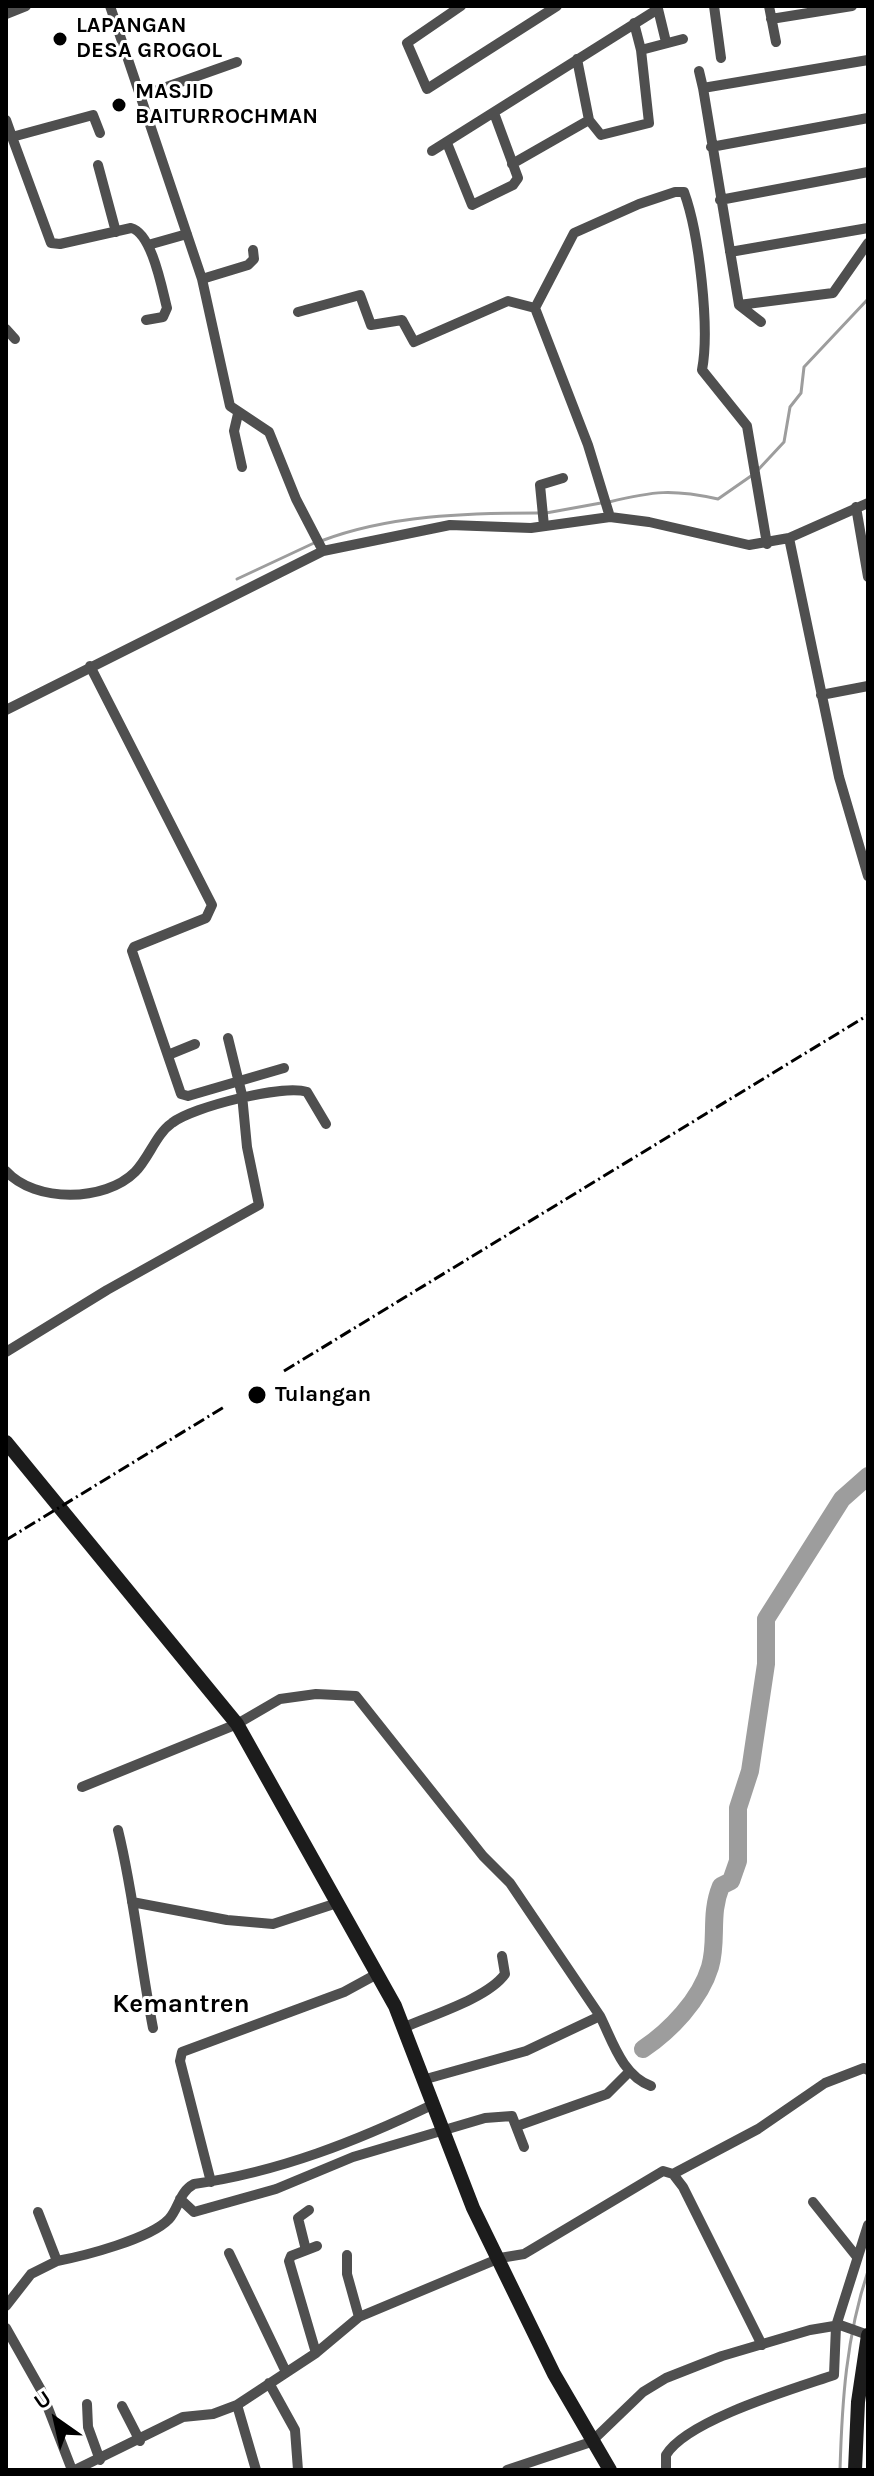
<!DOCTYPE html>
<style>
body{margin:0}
#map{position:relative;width:874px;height:2476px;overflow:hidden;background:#fff;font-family:Karla,sans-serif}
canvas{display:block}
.frame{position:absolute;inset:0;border:8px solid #000;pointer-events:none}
.north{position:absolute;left:16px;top:2380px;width:80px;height:80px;-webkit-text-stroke:6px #fff;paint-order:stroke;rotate:326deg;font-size:22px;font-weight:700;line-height:32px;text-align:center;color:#000}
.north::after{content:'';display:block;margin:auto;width:28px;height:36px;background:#000;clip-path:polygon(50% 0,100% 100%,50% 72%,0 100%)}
</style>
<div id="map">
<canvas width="874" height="2476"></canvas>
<div class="frame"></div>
<div class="north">U</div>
</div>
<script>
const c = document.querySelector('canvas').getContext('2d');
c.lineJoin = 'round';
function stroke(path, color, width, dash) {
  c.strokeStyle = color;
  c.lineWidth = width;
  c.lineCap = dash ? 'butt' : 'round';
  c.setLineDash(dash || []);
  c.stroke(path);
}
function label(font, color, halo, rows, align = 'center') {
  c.font = font + ' Karla,sans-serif';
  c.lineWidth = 6;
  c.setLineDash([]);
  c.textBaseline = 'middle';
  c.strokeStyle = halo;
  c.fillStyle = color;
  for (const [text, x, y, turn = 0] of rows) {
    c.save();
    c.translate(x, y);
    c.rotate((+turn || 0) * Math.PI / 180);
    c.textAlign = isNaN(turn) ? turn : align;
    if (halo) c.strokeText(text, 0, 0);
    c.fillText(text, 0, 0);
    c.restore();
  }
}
const stream = new Path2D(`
 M757 471 784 442 790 407 801 393 804 367 868 299
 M609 502C654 491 672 489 718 499L751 476
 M546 513 601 503
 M321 541C389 515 467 513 538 513
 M237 579 314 543
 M840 2470C842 2402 846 2337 868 2271`);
const river = new Path2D(`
 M643 2049C670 2031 700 2000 710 1967 718 1940 709 1915 721 1886L731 1881 738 1861V1808L750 1771 766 1664V1619L842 1499 868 1476`);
const street = new Path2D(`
 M110 6 202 279 230 406 269 432 296 499 323 551 450 525 531 528 610 517 588 445 535 308 508 301 414 342 402 320 371 325 360 295 298 312
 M461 6 407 43 427 89 557 6
 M714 6 721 58
 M769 6 776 42
 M658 9 666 42
 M6 14 26 6
 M771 19 852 6
 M641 50 683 39
 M577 59 589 120
 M699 71 703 88
 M141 96 237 62
 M6 120 12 137 93 115 100 133
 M12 137 51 243 60 244 131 228C152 233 162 289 167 308L163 317 146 320
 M447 143 472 205 513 185 518 178 494 113
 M711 147 868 118
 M432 151 658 9V6
 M512 164 589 120 601 135 649 123 641 50 634 23
 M98 165 116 232
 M720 200 868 172
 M148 245 187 234
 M730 252 868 228
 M202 279 248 265 254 259 253 250
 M739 305 833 293 868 243
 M535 308 574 233 639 204 675 192H684C699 233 710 328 702 370L747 426 767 544
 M761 322 739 305 703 88 868 60
 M6 329 15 339
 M238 414 234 431 242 467
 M856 507 868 577
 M610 517 649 522 749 545 789 538 868 503
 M544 526 540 485 563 478
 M789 538 839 777 868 876
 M90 666 212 905 206 918 134 947 132 951 181 1094 188 1096 284 1068
 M821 695 868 686
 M6 710 323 551
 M168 1055 195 1044
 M6 1171C35 1203 105 1202 135 1172 149 1158 156 1134 172 1123 192 1107 284 1084 307 1092L326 1124
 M6 1352 107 1290 259 1205 247 1147 242 1095 228 1038
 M82 1787 237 1724 280 1699 316 1694 356 1696 483 1856 510 1883 600 2016 526 2051 426 2079
 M118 1830C134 1895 140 1962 153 2028
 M132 1902 227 1920 273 1924 337 1903
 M600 2016C613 2042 622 2075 651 2086
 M405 2027C432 2015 488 1998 505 1974L502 1956
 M517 2126 607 2094 629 2072
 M673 2174 758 2129 825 2083 864 2068 868 2070
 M211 2182 180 2061 182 2052 344 1992 377 1974
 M180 2199 194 2212 276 2189 353 2157 485 2118 512 2116 524 2147
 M813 2202 857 2257
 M38 2212 57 2261C84 2256 150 2239 169 2219 179 2208 179 2192 194 2184 279 2172 357 2141 434 2104
 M306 2250 298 2218 309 2210
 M229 2253 286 2372
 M347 2255V2274L359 2317
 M6 2306 31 2274 57 2261
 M6 2328 41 2390 72 2470
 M316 2353 289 2261 291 2256 317 2246
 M269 2383 295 2430 298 2470
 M87 2404 88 2427 100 2460
 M237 2405 256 2470
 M122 2406 140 2441
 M75 2470 183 2417 213 2414 237 2405 316 2353 359 2317 500 2258 524 2254 663 2171 673 2174 683 2187 762 2345
 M507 2470 591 2442 643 2392 666 2378 722 2356 810 2330 840 2325 868 2335
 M666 2470V2455C687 2420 793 2389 834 2375L836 2326 868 2225`);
const secondary = new Path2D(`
 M6 1442 237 1724 395 2006 473 2208 554 2374 610 2470
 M855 2470 858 2402 868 2335`);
const rail = new Path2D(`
 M284 1371 868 1015
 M6 1540 224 1407`);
const markers = [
 [60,39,8,"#000"],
 [119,105,8,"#000"],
 [257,1395,10,"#000"]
];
const poiNames = [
 ["LAPANGAN",76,26],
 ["DESA GROGOL",76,51],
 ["MASJID",135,92],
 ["BAITURROCHMAN",135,117],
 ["Tulangan",275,1395]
];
const quarterNames = [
 ["Kemantren",181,2005]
];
stroke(stream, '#9d9d9d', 3);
stroke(river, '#9d9d9d', 18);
stroke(street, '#4f4f4f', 10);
stroke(secondary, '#1c1c1c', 14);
stroke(rail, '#000', 3, [12, 4, 2, 4]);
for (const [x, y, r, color] of markers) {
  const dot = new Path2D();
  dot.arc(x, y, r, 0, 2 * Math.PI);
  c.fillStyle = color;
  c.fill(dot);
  stroke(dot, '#fff', 3);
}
label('bold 22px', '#000', '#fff', poiNames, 'left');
label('bold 26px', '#000', '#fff', quarterNames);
</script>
